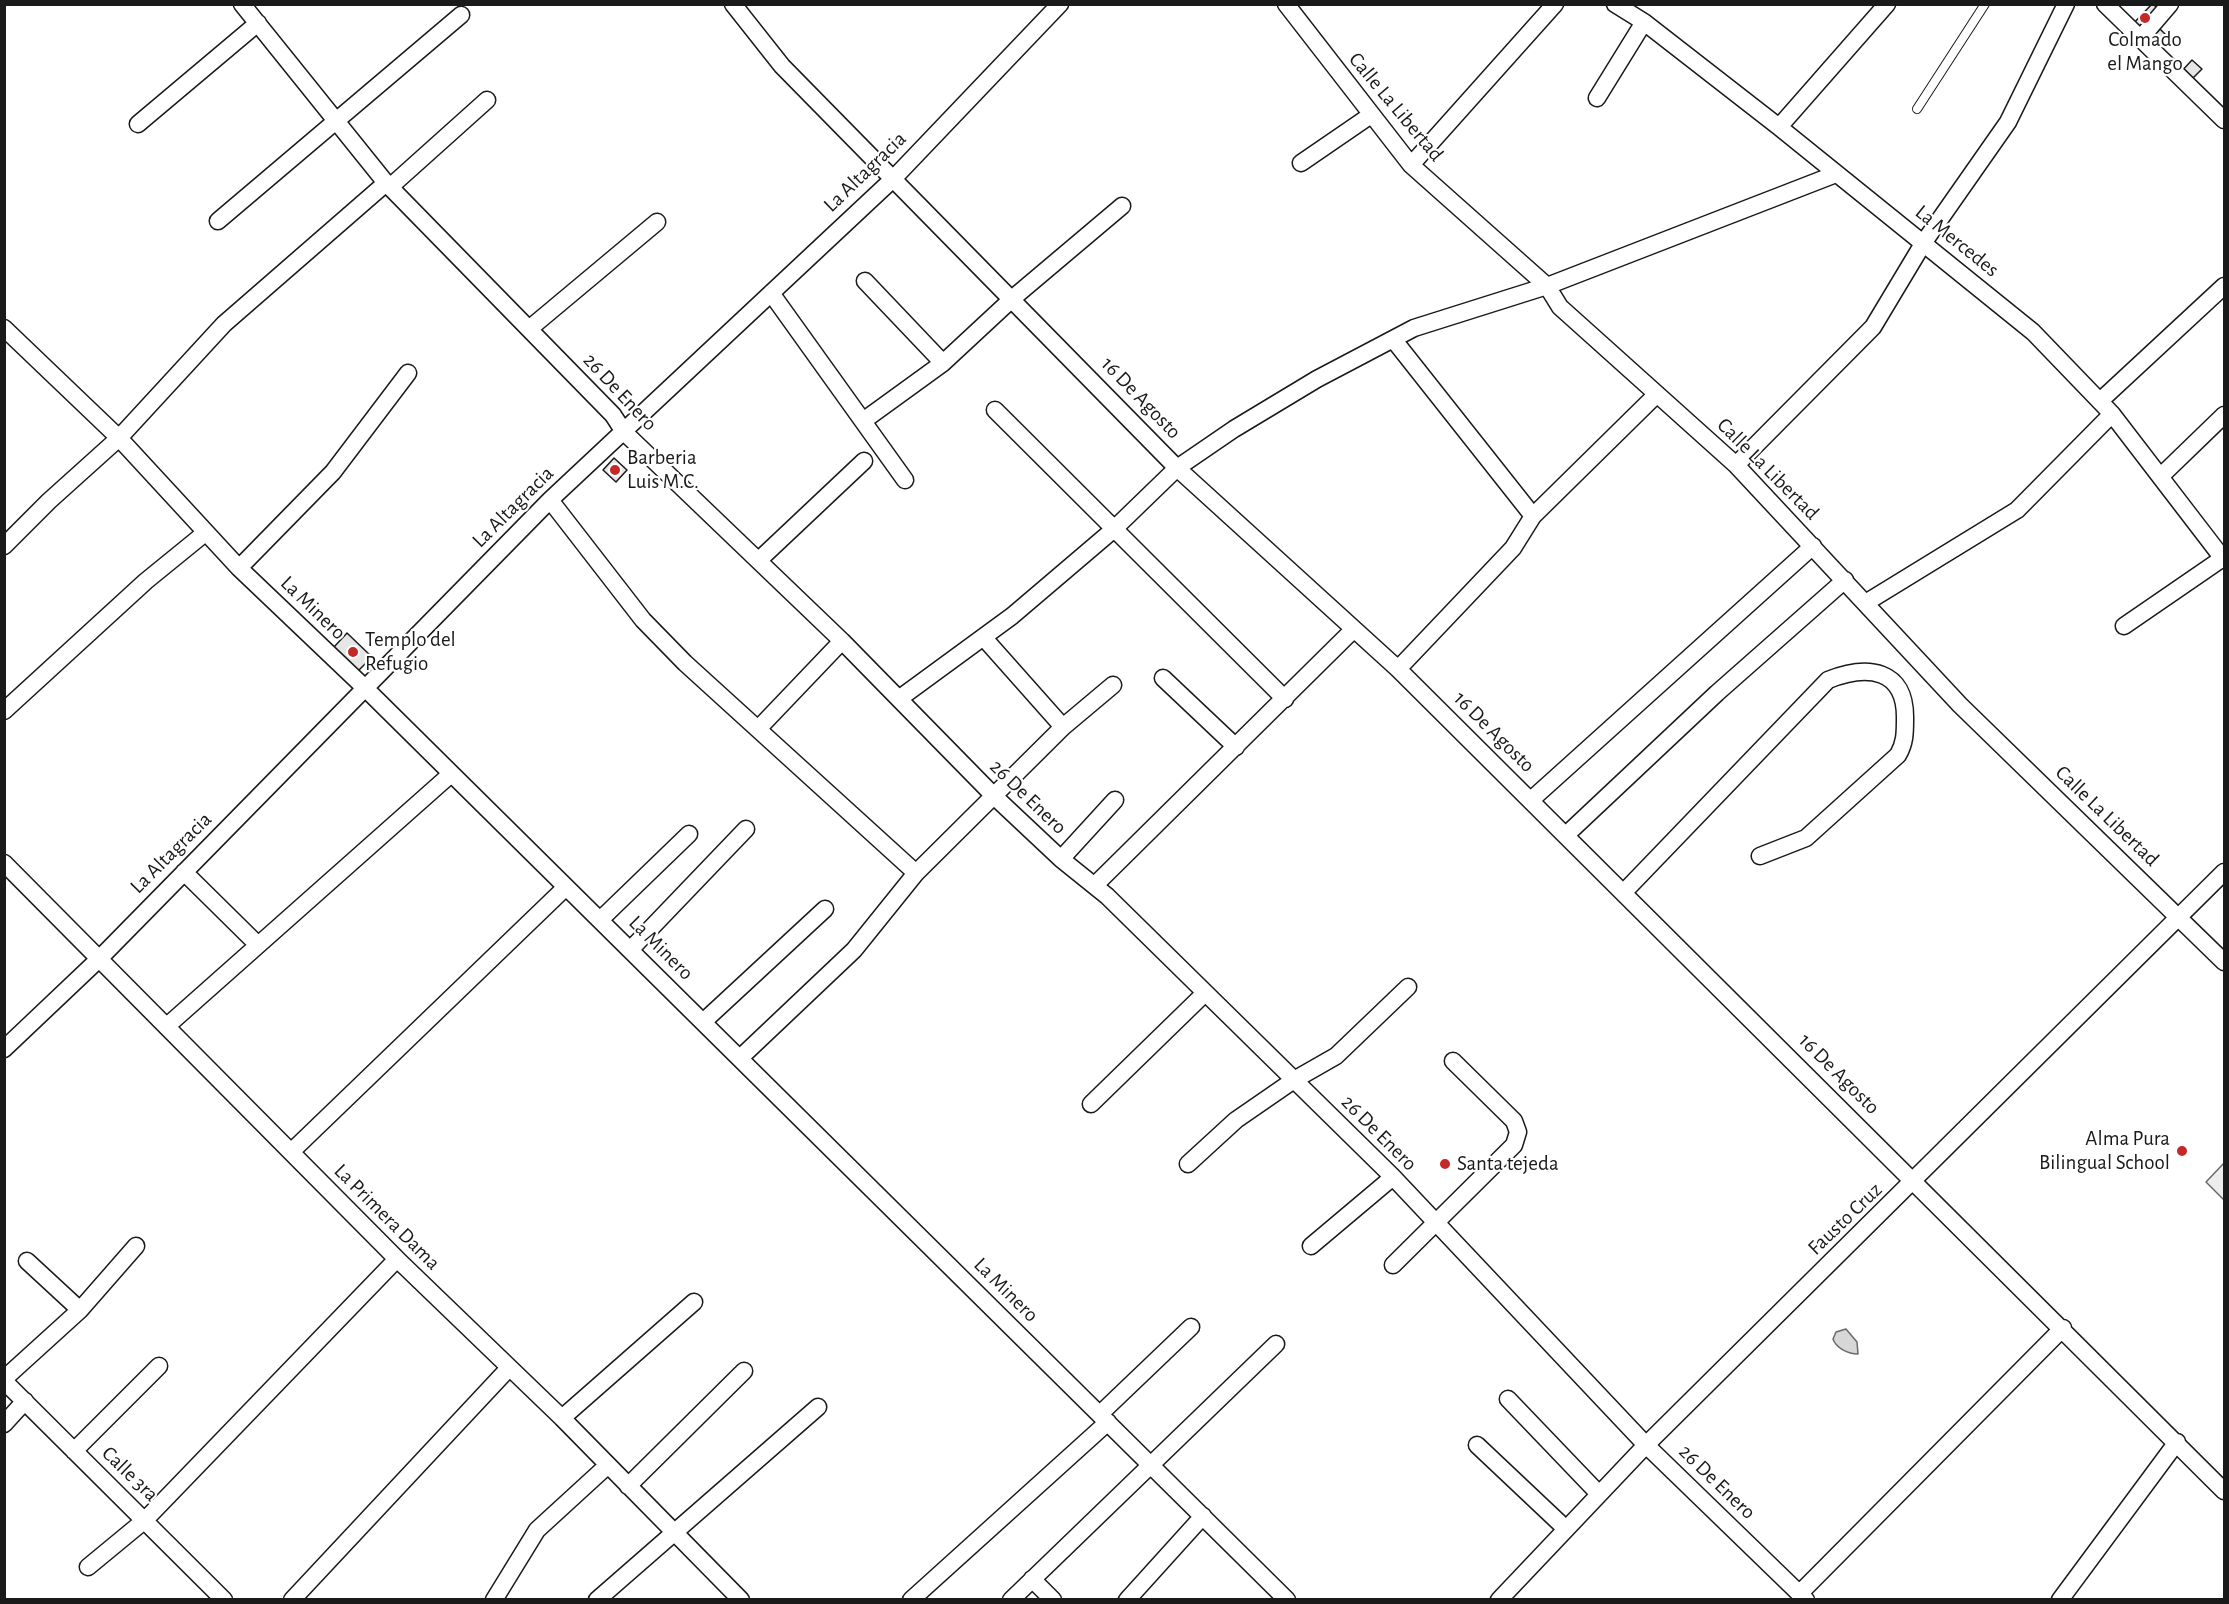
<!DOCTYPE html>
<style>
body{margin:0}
#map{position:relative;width:2229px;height:1604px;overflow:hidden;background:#fff;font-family:"Alegreya Sans",sans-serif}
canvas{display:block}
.frame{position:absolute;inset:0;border:6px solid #1a1a1a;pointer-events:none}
</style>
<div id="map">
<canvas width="2229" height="1604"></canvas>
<div class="frame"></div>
</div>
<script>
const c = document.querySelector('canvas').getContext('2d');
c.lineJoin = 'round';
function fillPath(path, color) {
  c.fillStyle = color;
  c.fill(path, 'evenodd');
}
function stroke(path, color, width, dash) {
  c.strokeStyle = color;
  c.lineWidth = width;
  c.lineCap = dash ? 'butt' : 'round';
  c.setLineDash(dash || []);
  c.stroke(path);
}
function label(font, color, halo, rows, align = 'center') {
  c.font = font + ' "Alegreya Sans",sans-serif';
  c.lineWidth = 4.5;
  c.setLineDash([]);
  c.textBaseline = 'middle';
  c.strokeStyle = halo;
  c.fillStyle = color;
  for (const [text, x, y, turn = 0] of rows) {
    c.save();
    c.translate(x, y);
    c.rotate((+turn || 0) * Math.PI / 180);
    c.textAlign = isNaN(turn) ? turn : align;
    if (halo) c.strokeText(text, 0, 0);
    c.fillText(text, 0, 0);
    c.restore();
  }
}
const built = new Path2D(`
 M2224 1163V1200L2206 1182Z`);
const water = new Path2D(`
 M1846 1329 1857 1342 1858 1354C1848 1354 1836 1348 1833 1339L1836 1332Z`);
const building = new Path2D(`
 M2152 4 2161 10 2137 34 2130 27Z
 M2160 29 2167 36 2155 50 2147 43Z
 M2192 60 2202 69 2188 83 2179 74Z
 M614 458 627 470 616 482 603 470Z
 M347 633 372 657 358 671 334 647Z`);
const service = new Path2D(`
 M1917 109 1985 4`);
const minor = new Path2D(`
 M242 4 386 183 613 415 624 432 842 641 995 797 1061 859 1107 896 1393 1177 1646 1445 1806 1600
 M733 4 782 66 1177 468 1398 669 2224 1491
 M1286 4 1411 165 1547 286 1560 307 1736 465 1960 705 2224 962
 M1615 4 1644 22 1779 127 2033 332 2112 414 2224 560
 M2105 4 2224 120
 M2140 39 2170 4
 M1597 98 1644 22
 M138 124 258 23
 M1779 127 1887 4
 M1301 163 1371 115
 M1411 165 1555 4
 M390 187 487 100
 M218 221 461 15
 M865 281 943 363
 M771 293 905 480
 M4 328 119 438 239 568 365 688 1287 1600
 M529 329 657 222
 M1393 339 1533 516 1513 548 1398 669
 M2100 401 2224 286
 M995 410 1285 699
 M863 421 943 363 1013 298 1122 206
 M1736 465 1873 327 1924 242 2008 122 2066 4
 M2162 475 2224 415
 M550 500 643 620 685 663 916 873
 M1533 516 1657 394
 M4 546 49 501 119 438 224 324 386 183
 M759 560 864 461
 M239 568 333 472 408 373
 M1867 602 2017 510 2112 414
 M2124 626 2223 558
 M984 638 1063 727
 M1163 678 1236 747
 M900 698 1012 616 1113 530 1177 468 1234 429 1317 379 1414 328 1547 286 1836 174
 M4 711 146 581 205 533
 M758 729 842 641
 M1531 800 1813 546
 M1566 835 1717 693 1845 580
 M1061 859 1115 800
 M4 863 397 1259 562 1418 741 1600
 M184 872 258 945
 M1095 885 1354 629
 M1624 892 1828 680C1868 664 1906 669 1905 719 1905 733 1905 743 1898 755L1806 838 1760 856
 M600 920 689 834
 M630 950 746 829
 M703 1022 825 909
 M167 1026 451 774
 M4 1049 100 958 550 500 893 179 1060 4
 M740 1058 854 950 916 873 1063 727 1113 685
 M1091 1104 1205 993
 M291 1152 566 887
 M1188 1164 1236 1120 1294 1080 1336 1056 1408 987
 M1311 1246 1393 1177
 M27 1261 80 1310
 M1393 1265 1514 1145 1518 1132 1514 1121 1453 1061
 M4 1379 80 1310 136 1246
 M4 1381 224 1600
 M1508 1399 1599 1494
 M1100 1414 1191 1327
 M562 1418 694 1302
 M4 1424 25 1401
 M1477 1445 1566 1529
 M74 1451 159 1366
 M628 1486 744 1371
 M88 1567 145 1520 397 1259
 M1032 1579 1053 1600
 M1800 1593 2063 1328
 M292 1600 509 1368
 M494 1600 537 1530 608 1465
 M597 1600 818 1407
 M911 1600 1108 1422
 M1011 1600 1276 1344
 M1127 1600 1203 1516
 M1499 1600 1646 1445 2224 872
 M2060 1600 2177 1442`);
const markers = [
 [2145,18,6,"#c62828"],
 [615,470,6,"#c62828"],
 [353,652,6,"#c62828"],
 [2182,1151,6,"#c62828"],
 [1445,1164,6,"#c62828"]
];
const poiNames = [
 ["Colmado",2145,40,"center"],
 ["el Mango",2145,64,"center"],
 ["Barberia",627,458],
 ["Luis M.C.",627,482],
 ["Templo del",365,640],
 ["Refugio",365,664],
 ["Alma Pura",2170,1139,"right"],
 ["Bilingual School",2170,1163,"right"],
 ["Santa tejeda",1457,1164]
];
const streetNames = [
 ["Calle La Libertad",1396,107,50],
 ["La Altagracia",865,172,-44],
 ["La Mercedes",1957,241,39],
 ["26 De Enero",620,392,47],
 ["16 De Agosto",1141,398,46],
 ["Calle La Libertad",1768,469,45],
 ["La Altagracia",513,507,-45],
 ["La Minero",313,608,44],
 ["16 De Agosto",1494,732,45],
 ["26 De Enero",1028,797,44],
 ["Calle La Libertad",2107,816,44],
 ["La Altagracia",171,853,-45],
 ["La Minero",661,948,45],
 ["16 De Agosto",1839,1074,45],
 ["26 De Enero",1379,1133,45],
 ["La Primera Dama",387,1217,45],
 ["Fausto Cruz",1845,1219,-44],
 ["La Minero",1006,1290,45],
 ["Calle 3ra",130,1474,44],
 ["26 De Enero",1717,1482,44]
];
fillPath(built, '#ededed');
stroke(built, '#6a6a6a', 1.5);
fillPath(water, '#d7d7d7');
stroke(water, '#6a6a6a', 1.5);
fillPath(building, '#e6e6e6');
stroke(building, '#1a1a1a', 1.5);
stroke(service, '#1a1a1a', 10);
stroke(minor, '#1a1a1a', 19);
stroke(service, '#fff', 8);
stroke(minor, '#fff', 16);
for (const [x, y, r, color] of markers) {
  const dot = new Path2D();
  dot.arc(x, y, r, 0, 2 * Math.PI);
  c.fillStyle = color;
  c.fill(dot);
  stroke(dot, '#fff', 2);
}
label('21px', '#1a1a1a', '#fff', poiNames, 'left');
label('21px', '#1a1a1a', '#fff', streetNames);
</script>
